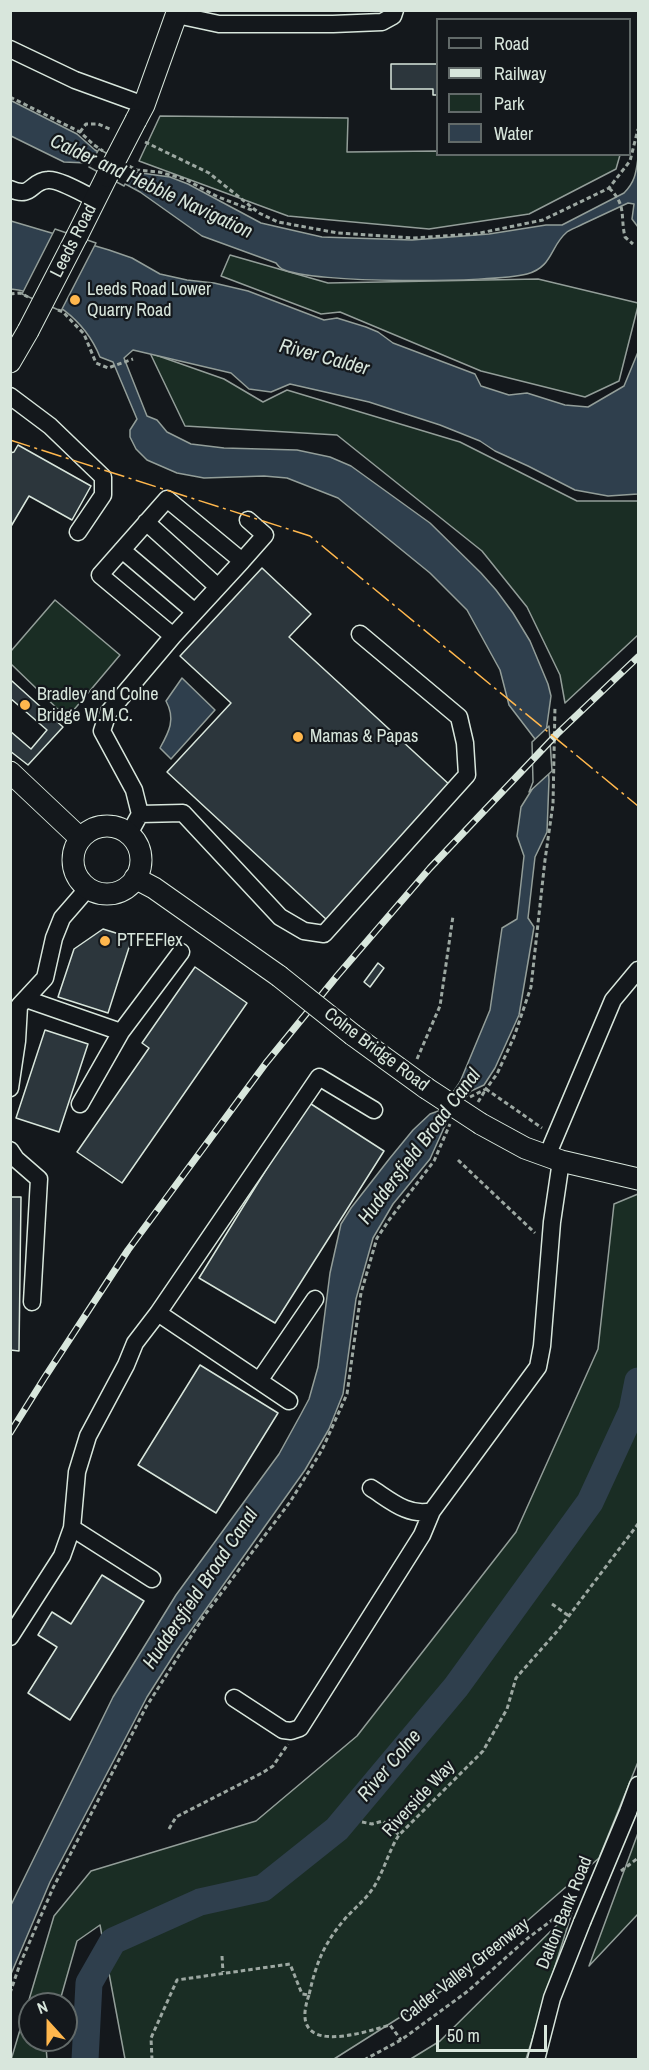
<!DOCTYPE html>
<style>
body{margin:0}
#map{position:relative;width:649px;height:2070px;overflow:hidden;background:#14181c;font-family:"Archivo Narrow",sans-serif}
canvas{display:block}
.frame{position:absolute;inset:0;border:12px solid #d8e6dc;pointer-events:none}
.legend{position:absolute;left:436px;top:18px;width:195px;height:138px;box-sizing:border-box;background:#14181c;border:2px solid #626a69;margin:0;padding:8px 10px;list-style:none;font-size:18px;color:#d8e6dc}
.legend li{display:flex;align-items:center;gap:12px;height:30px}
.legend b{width:30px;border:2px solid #626a69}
.north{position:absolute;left:18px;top:1992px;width:60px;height:60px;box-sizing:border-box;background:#14181c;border:2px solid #626a69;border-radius:50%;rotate:339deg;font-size:16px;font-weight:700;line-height:24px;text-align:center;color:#d8e6dc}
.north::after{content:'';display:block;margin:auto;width:21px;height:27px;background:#ffb74d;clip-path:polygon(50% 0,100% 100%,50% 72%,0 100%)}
.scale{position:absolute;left:436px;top:2025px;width:111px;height:27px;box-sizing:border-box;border:3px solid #d8e6dc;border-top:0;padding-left:8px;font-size:18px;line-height:21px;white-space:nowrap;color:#d8e6dc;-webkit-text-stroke:4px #14181c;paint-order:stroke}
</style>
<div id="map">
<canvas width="649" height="2070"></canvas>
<div class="frame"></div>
<ul class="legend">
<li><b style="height:8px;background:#14181c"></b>Road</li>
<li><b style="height:8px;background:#d8e6dc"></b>Railway</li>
<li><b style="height:16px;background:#1a2d24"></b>Park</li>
<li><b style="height:16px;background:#2f3f4d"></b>Water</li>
</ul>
<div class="north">N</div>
<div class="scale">50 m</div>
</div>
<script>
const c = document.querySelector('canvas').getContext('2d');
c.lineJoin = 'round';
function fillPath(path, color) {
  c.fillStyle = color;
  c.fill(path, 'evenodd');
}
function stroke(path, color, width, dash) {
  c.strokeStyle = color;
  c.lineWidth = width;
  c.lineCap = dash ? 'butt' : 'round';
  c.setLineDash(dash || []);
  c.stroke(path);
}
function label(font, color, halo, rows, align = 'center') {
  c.font = font + ' "Archivo Narrow",sans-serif';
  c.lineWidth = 4.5;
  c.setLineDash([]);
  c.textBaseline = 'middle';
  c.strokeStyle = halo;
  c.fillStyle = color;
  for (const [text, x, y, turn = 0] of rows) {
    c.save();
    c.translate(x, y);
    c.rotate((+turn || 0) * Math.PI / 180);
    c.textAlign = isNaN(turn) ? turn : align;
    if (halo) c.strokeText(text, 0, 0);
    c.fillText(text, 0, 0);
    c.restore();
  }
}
const green = new Path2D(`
 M160 116 348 118 347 152 437 151 438 154 620 155 616 169 529 214 429 229 288 216 139 161Z
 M230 255 328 283 538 279 638 303V306L619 381 585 397 481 371 340 312 321 314 221 276Z
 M150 353 224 379 263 402 287 390 460 442 577 501H638V635L565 703 560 675 527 607 482 551 337 435 185 426Z
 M55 600 120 655 67 718 11 664V651Z
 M638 1194V1762L599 1858 462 1978 334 2059H125L100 1925 77 1941 59 2004H30V2040H48L46 2047 47 2059 11 2060 54 1916 91 1871 256 1821 357 1736 516 1532 598 1349 614 1204Z
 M638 1833V1914L589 1966Z
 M573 1909 526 2059 409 2060 440 2041Z`);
const water = new Path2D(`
 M10 100 77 134 95 150 134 172 170 177 188 184 261 223 322 237 412 240 489 234 546 225H562L624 193C635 182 636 173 638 158V227L632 219 634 204 628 203C613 210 598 217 583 224 578 227 571 229 567 232 550 246 553 267 527 274 493 283 311 284 282 269 279 267 278 266 276 263L202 236 140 192 87 163 64 162 11 136Z
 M11 221 109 250 132 258 160 274 187 280 214 283 248 291 324 320 337 318 366 327 378 332 393 343 475 374 481 386 509 395 527 393 565 405 588 407 624 386 638 352V494L608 496 575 490 528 466 495 451 480 441 440 425 369 402 290 384 271 392 249 389 231 373 133 350 124 358 147 416 157 420 167 432 191 444 224 448 297 450 330 457 351 466 430 523 481 573 496 590 513 613 530 641 548 684 551 696 546 732 549 780 547 832 535 857 528 918 534 927 519 1015 495 1068 484 1085 471 1091 447 1121 430 1159 393 1204 373 1238 356 1299 343 1394 329 1429 305 1470 177 1650 147 1697 50 1882 11 1974V1905L113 1697 176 1595 279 1454 301 1414 309 1399 318 1367 330 1273 341 1224 351 1208 390 1158 413 1130 430 1114 441 1110 460 1082 490 1010 502 928 517 919 524 856 517 836 521 807 536 783 535 739 509 705 500 670 467 610 430 573 338 498 287 478 264 476 204 478 177 473 147 460 136 449 130 437V430L137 419 113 362 100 357C85 320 50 293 11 289Z
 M182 678 215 710 171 759 160 748C169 732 176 719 166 701Z`);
const pier = new Path2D(`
 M99 149 134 169 124 186 89 167Z
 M55 229 96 243 61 311 22 294Z
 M549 726 552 771 529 792 533 782 532 742Z`);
const river = new Path2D(`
 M85 2060 89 1983 113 1941 200 1902 263 1888 337 1829 456 1687 590 1502 632 1411 638 1381`);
const building = new Path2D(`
 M391 64H438V95H433V89H391Z
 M18 445 91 486 72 520 29 496 10 528V453L14 452Z
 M262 568 311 614 289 637 451 786 327 920 167 772 231 703 180 656Z
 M12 681 63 727 28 765 10 751V684Z
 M10 698 47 730 31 749 10 731Z
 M103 929 132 938 108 1013 58 997 74 949Z
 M378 963 384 968 370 987 364 982Z
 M195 967 247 1003 122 1183 77 1152 149 1048 142 1043Z
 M45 1030 88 1044 59 1132 16 1118Z
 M308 1102 384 1151 275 1323 199 1278Z
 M10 1197H21L19 1351 10 1350Z
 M200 1365 278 1413 216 1513 138 1465Z
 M102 1575 144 1601 70 1720 28 1693 57 1647 38 1635 52 1612 71 1624Z`);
const path = new Path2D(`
 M10 97 80 132 94 145 103 151
 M80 132 86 124H98L112 130
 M145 142 209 173 259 213 278 222 338 233 413 238 475 234 543 220 609 188 630 161 638 129
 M129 166 137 170 159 172 185 179 216 196 254 211
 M609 188C627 205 620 216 625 237L633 244
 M10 294 20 293 28 297
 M58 310 63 312 84 334 96 363 108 368 133 359
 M417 1059 440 1006 453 916
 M470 1097 486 1089 497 1074 514 1037 531 987 545 860 553 804 555 706
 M478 1102 486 1089 542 1128
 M458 1160 535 1233
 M552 1604 569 1616
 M362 1822 372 1824 383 1821 399 1835
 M169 1829 176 1817 262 1773 273 1766 288 1744
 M621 1871 638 1858
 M222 1956 223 1972
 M10 1993 20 1964 53 1888 146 1707 204 1616 290 1502 322 1450 347 1394 361 1293 377 1238 389 1220 434 1161 450 1124
 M309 1995C287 2057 359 2034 390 2025L401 2040
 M152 2060 151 2038 177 1980 290 1964 302 1994 309 1995C316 1964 323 1945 344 1920 354 1908 367 1899 375 1885 385 1868 389 1850 399 1835L483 1751 507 1709 516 1678 559 1629 638 1524
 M364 2060 401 2040 468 1991 528 1938 571 1906`);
const minor = new Path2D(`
 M177 15 219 24H333L382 22 393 16 395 10
 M10 49 75 80 144 105
 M10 189C33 199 30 181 48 180 59 179 84 194 95 199
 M10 396 50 426 103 477V495L78 532
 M146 522 218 587
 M122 550 195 612
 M242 561 265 535 248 520
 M140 814 134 790 102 731 108 713 173 636 100 575 167 499 242 561 173 636
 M129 834 140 814 183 813 280 917 304 931 324 934 467 775 465 743 459 717 360 634
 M26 999 121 1032 181 952
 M10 1088 17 1041 19 1006 45 978 54 938 62 918 88 888
 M80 1104 121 1032
 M10 1150 16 1159 39 1179 32 1302
 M547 1156 613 1000 638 970
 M158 1313 289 1401
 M259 1381 315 1299
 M371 1488C390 1500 408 1517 432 1511L538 1367 542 1346 552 1222 561 1161
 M72 1528 152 1579
 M10 1637 62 1556 72 1528 77 1472 88 1436 126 1365 135 1343 158 1313 319 1077 374 1110
 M234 1698 283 1730 291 1731 300 1728 422 1535 432 1511
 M628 1812 638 1785
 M536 2060 552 1998 582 1922`);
const major = new Path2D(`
 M136 120 144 105 178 10
 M77 236 107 176
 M10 362 28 331
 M10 772 80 838
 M73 860a34 34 0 1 1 68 0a34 34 0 1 1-68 0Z
 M135 878 154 888 279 976
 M353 1035 426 1088
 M481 1124 525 1148 561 1161 638 1179`);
const rail = new Path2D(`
 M10 1433 45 1377 128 1250 266 1063 337 976 430 868 557 734 638 657`);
const minorBridge = new Path2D(`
 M582 1922 628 1812`);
const majorBridge = new Path2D(`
 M107 176 136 120
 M28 331 77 236
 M279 976 353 1035
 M426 1088 481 1124`);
const power = new Path2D(`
 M10 440 310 536 638 806`);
const markers = [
 [75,300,6,"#ffb74d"],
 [25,705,6,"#ffb74d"],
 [298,737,6,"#ffb74d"],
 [105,941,6,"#ffb74d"]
];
const streetNames = [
 ["Leeds Road",74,241,-63],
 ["Colne Bridge Road",376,1050,37],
 ["Riverside Way",419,1799,-47],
 ["Dalton Bank Road",565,1913,-68],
 ["Calder Valley Greenway",465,1971,-38]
];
const poiNames = [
 ["Leeds Road Lower",87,290],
 ["Quarry Road",87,311],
 ["Bradley and Colne",37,695],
 ["Bridge W.M.C.",37,716],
 ["Mamas & Papas",310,737],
 ["PTFEFlex",117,941]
];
const waterNames = [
 ["Calder and Hebble Navigation",151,187,25],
 ["River Calder",324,358,15],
 ["Huddersfield Broad Canal",420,1147,-53],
 ["Huddersfield Broad Canal",201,1589,-56],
 ["River Colne",390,1766,-50]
];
fillPath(green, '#1a2d24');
stroke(green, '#939e99', 1.5);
fillPath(water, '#2f3f4d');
stroke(water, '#939e99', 1.5);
fillPath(pier, '#14181c');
stroke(pier, '#939e99', 1.5);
stroke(river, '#2f3f4d', 27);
fillPath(building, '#2c363c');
stroke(building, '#d8e6dc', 1.5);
stroke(minor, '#d8e6dc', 19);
stroke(major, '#d8e6dc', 23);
stroke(path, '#9da8a2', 3, [4.5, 3]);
stroke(minor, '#14181c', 16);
stroke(major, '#14181c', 21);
stroke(rail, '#d8e6dc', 7);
stroke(rail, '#14181c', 4.5, [14]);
stroke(minorBridge, '#d8e6dc', 19, []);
stroke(majorBridge, '#d8e6dc', 23, []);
stroke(minorBridge, '#14181c', 16);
stroke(majorBridge, '#14181c', 21);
stroke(power, '#ffb74d', 1.5, [21, 4.5, 3, 4.5]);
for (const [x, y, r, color] of markers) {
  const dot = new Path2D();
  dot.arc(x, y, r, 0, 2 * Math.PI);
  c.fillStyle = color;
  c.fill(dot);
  stroke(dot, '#14181c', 2);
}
label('18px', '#d8e6dc', '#14181c', streetNames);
label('18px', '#d8e6dc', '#14181c', poiNames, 'left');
label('italic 20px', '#d8e6dc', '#14181c', waterNames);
</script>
